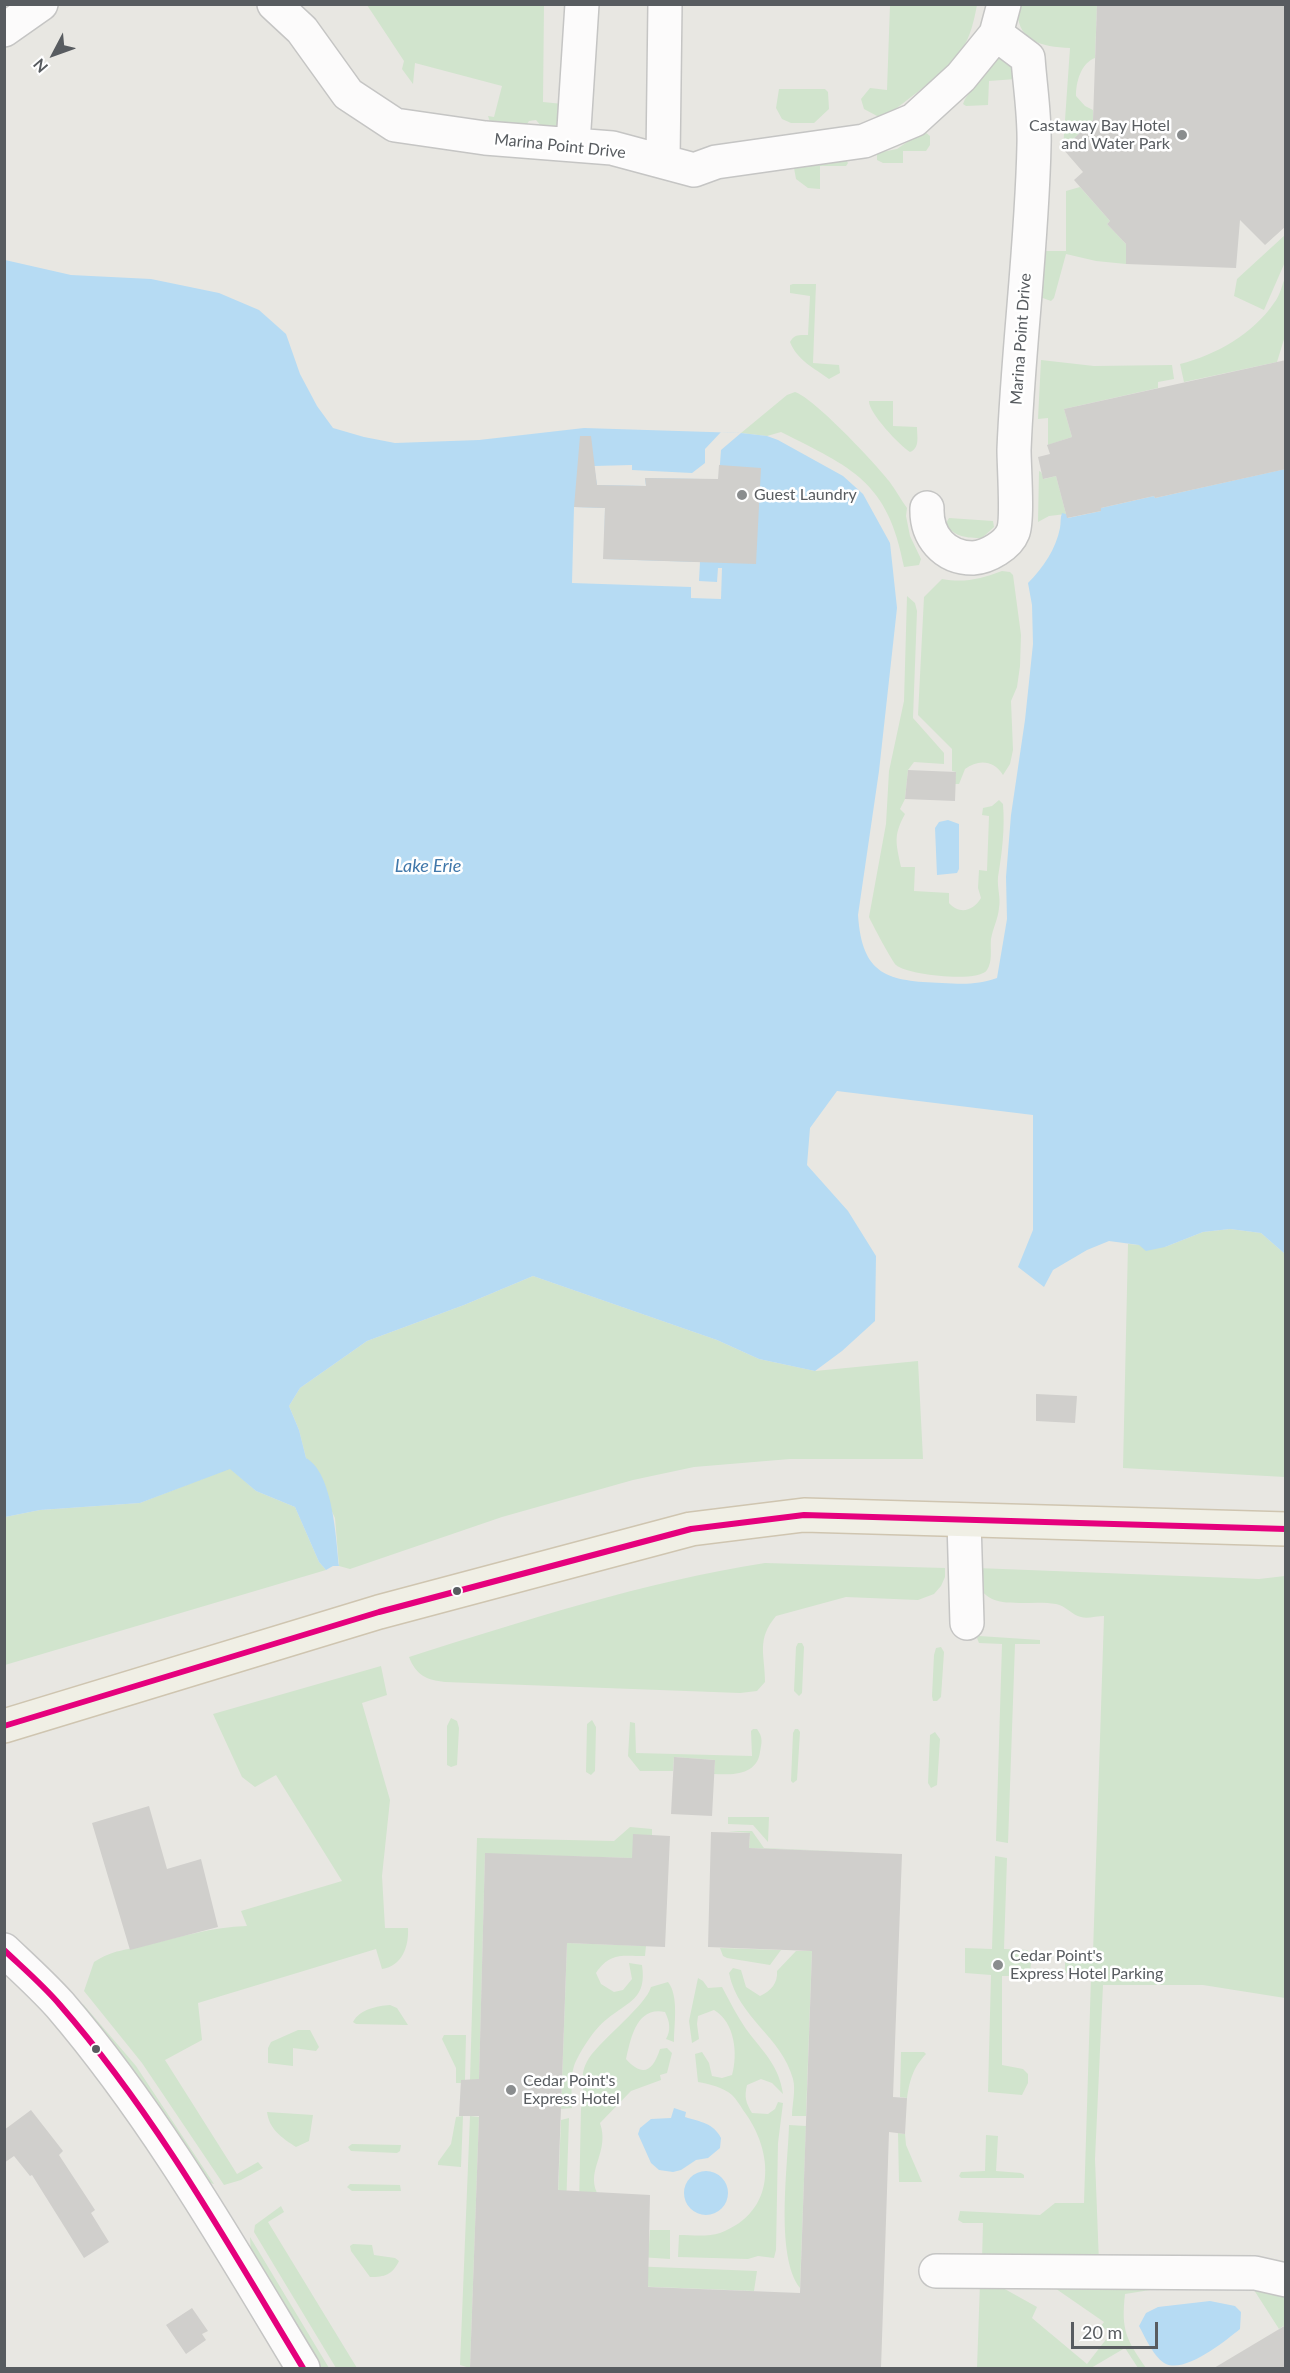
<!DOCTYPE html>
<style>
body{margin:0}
#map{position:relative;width:1290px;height:2373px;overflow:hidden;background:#e8e7e2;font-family:Lato,sans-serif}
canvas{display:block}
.frame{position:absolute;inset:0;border:6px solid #585c60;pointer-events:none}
.north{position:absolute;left:24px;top:24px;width:60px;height:60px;-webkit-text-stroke:4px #fff;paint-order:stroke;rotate:229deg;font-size:16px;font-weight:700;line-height:24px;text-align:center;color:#585c60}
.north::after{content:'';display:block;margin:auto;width:21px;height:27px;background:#585c60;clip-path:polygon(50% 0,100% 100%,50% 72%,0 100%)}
.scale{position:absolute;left:1071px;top:2322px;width:87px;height:27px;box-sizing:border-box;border:3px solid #585c60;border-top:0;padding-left:8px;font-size:18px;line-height:21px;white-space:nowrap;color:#585c60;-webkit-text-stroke:4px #fff;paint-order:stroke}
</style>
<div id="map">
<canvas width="1290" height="2373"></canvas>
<div class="frame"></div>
<div class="north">N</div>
<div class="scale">20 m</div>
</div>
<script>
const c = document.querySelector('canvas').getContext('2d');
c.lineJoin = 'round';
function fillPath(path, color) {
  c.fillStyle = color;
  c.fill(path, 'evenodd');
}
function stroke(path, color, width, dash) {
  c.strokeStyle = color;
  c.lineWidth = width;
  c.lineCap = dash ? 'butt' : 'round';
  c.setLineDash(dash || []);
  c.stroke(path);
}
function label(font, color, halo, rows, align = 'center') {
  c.font = font + ' Lato,sans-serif';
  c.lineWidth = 5;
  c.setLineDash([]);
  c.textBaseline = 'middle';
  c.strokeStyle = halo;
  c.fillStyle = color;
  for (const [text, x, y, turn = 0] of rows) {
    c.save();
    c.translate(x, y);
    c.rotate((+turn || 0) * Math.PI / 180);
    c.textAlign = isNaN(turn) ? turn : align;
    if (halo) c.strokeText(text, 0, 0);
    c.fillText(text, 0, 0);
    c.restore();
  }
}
const green = new Path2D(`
 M367 5H544L543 102 563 104 566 116 551 131 542 127 536 120 529 121 525 127 490 122 488 116 494 117 502 86 415 63 413 84 402 69 404 61Z
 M890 5H977C974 20 971 36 962 49 947 73 912 95 891 113L879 117 864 109 861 99 870 88 887 90Z
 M1018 5H1097L1095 58C1081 63 1076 82 1076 96L1085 106 1093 110V120L1063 149 1070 48C1042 47 1014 41 1018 5Z
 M1002 56 1011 59 1016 79 989 81 988 105 966 106 963 104 965 99 994 58Z
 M779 89H825L828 92 829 109 814 123H791L782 119 776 108Z
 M925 132 930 136V145L926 151H903V163H883L877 160V153L897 149 920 133Z
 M810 158 846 160 848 163 846 166H820V189L808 188 796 179 794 168Z
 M1080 187 1110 221 1107 224 1126 244V264L1096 261 1066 254 1054 298 1051 301 1040 297 1039 251H1066V191Z
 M1285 235V262L1264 310 1234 296 1237 279Z
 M1285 277V336L1277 362 1184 382 1180 364C1216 355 1253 334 1274 303 1280 296 1282 285 1285 277Z
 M793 284H816L813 363 839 365 840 373 829 379C814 368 797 360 790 342 794 334 800 335 808 335L810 296 790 293V285Z
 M1041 360 1094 366 1172 365 1174 379 1158 382V388L1064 409 1072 437 1048 445V418L1038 419Z
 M795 392C814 398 875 463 889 481 896 490 901 500 907 508L906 516 910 536 921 559 919 565 904 567C888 481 852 468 781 432L767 436 741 433 787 395Z
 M869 401H893V426L917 427C917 437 920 448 910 452 900 446 868 412 869 401Z
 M1039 471 1041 472 1044 479 1056 476 1066 514 1049 516 1038 522Z
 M949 518 993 521 994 527 982 538C966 538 956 537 945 525Z
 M1002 571 1010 572 1013 575 1021 635 1020 666 1017 687 1011 701 1013 750 1010 764 1003 775C994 760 978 759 965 769L959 784H954L956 772 952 771V749L918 715 924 597 942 579C964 583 981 579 1002 571Z
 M907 596 915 603 917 611 913 718 944 753V764L914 762 908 770 905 799 900 809 905 814C893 836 896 843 901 867H915L914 891 949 893V903C960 915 973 911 981 898L978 888 979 870 987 871 989 816 982 815 983 808 992 806 999 800 1003 804C1005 829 1002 853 998 877 997 888 1001 898 999 908 998 919 993 928 991 939 990 949 993 961 987 970 979 983 907 975 896 965 893 963 871 922 869 917L886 824 889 771 904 701Z
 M1230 1229 1261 1233 1285 1254V1477L1123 1468 1128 1244 1165 1247 1203 1232Z
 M533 1276 717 1340 759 1359 815 1371 918 1361 923 1459H790L694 1467 633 1480 502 1517 350 1569 339 1566 335 1518 306 1458 299 1430 289 1406 300 1388 367 1341 464 1305Z
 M230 1468 256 1491 295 1507 319 1562 326 1570 5 1665V1517L40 1510 140 1503Z
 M765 1563 945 1568V1577L941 1586 934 1594 918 1600 846 1597 776 1616C756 1640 765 1654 765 1682L757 1691 740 1693 445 1682C426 1680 416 1675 409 1657 526 1620 644 1582 765 1563Z
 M977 1568 1259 1579 1285 1576V1998L1203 1985H1103L1095 2159 1099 2263 982 2260 983 2223H963L958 2220 960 2211 1040 2215 1055 2203H1084L1091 1977 1071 1976 1065 1972V1953L1071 1951 1093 1953 1104 1616C1097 1616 1087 1619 1081 1617 1072 1615 1066 1606 1056 1604 1026 1598 975 1617 977 1568Z
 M979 1636 1040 1640V1644H1015L1008 1843 996 1841 1002 1644 979 1643 977 1638Z
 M798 1643H802L804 1647 802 1693 799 1696 794 1691 796 1647Z
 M941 1647 944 1652 941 1697 937 1701H933L932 1696 934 1655 936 1648Z
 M381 1666 387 1695 362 1703 390 1800 382 1876 385 1928H408C409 1947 402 1966 382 1969L376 1949 198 2003 202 2040 165 2060 237 2174 258 2162 263 2168 241 2180 224 2185 142 2063 84 1991 94 1962C115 1949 124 1951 146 1945 180 1937 212 1927 247 1926L241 1911 342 1881 276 1775 255 1787 242 1777 213 1714Z
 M451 1718 457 1721 459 1728 457 1765 451 1767 447 1765V1726Z
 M592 1720 596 1727 595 1771 591 1775 586 1772 587 1724Z
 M630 1722 635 1723 636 1753 752 1756 751 1731 753 1729H757C763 1737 762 1742 760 1752 757 1775 733 1775 714 1774L715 1760 674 1757 673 1771H640L628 1756Z
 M795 1729H798L800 1732 797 1780 793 1783 791 1781 793 1733Z
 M935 1732 940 1739 937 1785 931 1788 928 1783 930 1735Z
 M728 1817H769L768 1842 753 1825 728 1824Z
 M630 1827 652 1829V1835L632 1858 485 1854 479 2081 470 2080 477 1838 614 1841Z
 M728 1831H752L764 1848 902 1854 749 1848 750 1833Z
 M995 1856 1007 1858 1004 1949 1027 1950 1032 1954 1030 1973 1025 1976H1002V2065L1023 2069 1028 2074V2083L1022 2095 988 2092 991 1975 965 1973V1948L992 1949Z
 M567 1943 646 1946 645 1956C622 1956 610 1952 596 1973L601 1984 614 1992 623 1990 632 1979 629 1963 642 1965C647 1999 629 2001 607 2019 594 2029 580 2051 574 2066 570 2078 572 2095 572 2108L561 2109Z
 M720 1948 781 1950 770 1965 727 1958 723 1956Z
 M796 1951H812L806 2116H792C792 2105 796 2090 793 2079 782 2037 738 2018 729 1973L733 1968 741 1970 746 1987 760 1996C771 1991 778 1983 777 1971Z
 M698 1978 703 1981 708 1988 722 1987C730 2002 737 2016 746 2029 763 2052 779 2065 783 2094L772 2083 761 2079 747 2085C744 2097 746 2103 752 2113L768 2114 775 2109 778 2102 783 2103 778 2143 776 2250 774 2258 758 2256 748 2259 678 2257 679 2235C692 2235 708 2237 720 2233 777 2212 775 2152 743 2110 740 2105 736 2099 732 2095 723 2087 709 2084 698 2082L695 2054 702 2052 709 2063 712 2076 722 2078 732 2075C738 2054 735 2022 714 2010L698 2016 697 2024 699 2039 692 2043 689 2021Z
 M668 1982C679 1996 674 2024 674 2042L666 2039C671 2030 670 2022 665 2012 637 2006 631 2037 626 2059 643 2078 653 2071 660 2049L667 2048 672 2053 667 2073 660 2075 661 2080 631 2091 600 2123C610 2152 586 2169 597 2193L578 2254 581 2108C588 2090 576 2078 589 2058 603 2038 646 2005 651 1987Z
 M83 2004 136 2066 214 2184 206 2182 84 2010Z
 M390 2005 397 2008 408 2025 356 2024 353 2022C360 2009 377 2006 390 2005Z
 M298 2030H310L319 2047 316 2051 293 2048V2066L268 2063V2048L271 2042Z
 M444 2035H466L465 2080H462L461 2083H456V2068L442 2039Z
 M901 2052H924L926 2054C913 2068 910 2079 907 2098L900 2097Z
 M267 2112 313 2115 309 2141 296 2147C282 2138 269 2129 267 2112Z
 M463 2116 461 2167 438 2165V2162L451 2144 456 2117Z
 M470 2116 479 2117 470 2368 460 2365Z
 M569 2118 565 2240 555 2267 561 2120Z
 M789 2125 806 2126 800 2288C775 2256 788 2166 789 2125Z
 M898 2133 905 2134 906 2145 922 2182H899Z
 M986 2135 998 2136 996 2171 1021 2173 1024 2175V2178H961L959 2176 961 2172 985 2171Z
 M352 2144 401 2145 400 2151 397 2153 351 2151 348 2147Z
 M350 2184 400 2185 401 2191H352L347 2187Z
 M281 2206 284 2212 268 2222 357 2368H336L254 2232 255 2225Z
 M650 2230H670V2259L625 2256 626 2243 649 2244Z
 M250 2237 329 2368H319L251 2254Z
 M353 2244 372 2245 374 2255 395 2258 399 2261C392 2275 385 2277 370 2277L351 2251 350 2246Z
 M577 2264 757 2271 754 2291 555 2283Z
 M980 2283H994L1037 2307 1032 2318 1087 2364 1111 2333 1101 2326 1104 2322 1049 2284 1285 2290V2325L1279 2329 1254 2290H1150L1125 2294C1121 2330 1126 2339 1146 2368H1138L1125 2348 1091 2368H977Z`);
const water = new Path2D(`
 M5 260 71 275 151 279 219 293 259 310 286 334 300 374 317 406 333 428 364 437 395 443 479 440 584 428 741 433 767 436 778 440 843 476 863 494 890 543 897 608 879 771 858 915C862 976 888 981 942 983 962 984 978 985 997 978L1007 919 1006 877 1011 815 1025 720 1033 644 1032 605 1028 583C1043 568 1056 549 1060 528 1061 523 1060 518 1062 513L1066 514 1068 518 1101 511V508L1154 496 1155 498 1285 469V1254L1261 1233 1230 1229 1203 1232 1165 1247 1146 1251 1139 1245 1109 1241 1087 1250 1053 1270 1044 1287 1018 1267 1033 1230V1115L837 1091 810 1128 807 1165 848 1211 876 1256 875 1321 842 1351 815 1371 759 1359 717 1340 533 1276 464 1305 367 1341 300 1388 289 1406 299 1430 306 1458C333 1473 336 1538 339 1566H333L326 1570 319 1562 295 1507 256 1491 230 1469 140 1503 40 1510 5 1517Z
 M948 820 959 824V869L957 873 937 875 935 828 939 822Z
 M674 2108 686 2112 685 2117C701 2122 713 2123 721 2138L720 2148 708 2158 696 2160 681 2170 673 2172 659 2170 651 2163 638 2134 640 2128 651 2119 671 2118Z
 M684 2193a22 22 0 1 1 44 0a22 22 0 1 1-44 0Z
 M1210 2301 1235 2306 1241 2312 1240 2329C1225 2341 1186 2373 1166 2364 1154 2358 1145 2337 1139 2326L1146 2313 1158 2307Z`);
const pier = new Path2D(`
 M721 432 741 433 721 450 718 491 702 479 645 478 646 486 597 485 594 466 632 465V470L692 473 705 463V449Z
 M574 507 605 508 604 559 700 562 699 581 717 582 718 568H722L721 599 691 598V587L572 583Z`);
const building = new Path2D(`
 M1097 4H1286V226L1265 245 1240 220 1236 268 1126 264V244L1107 224 1110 221 1074 180 1083 172 1063 149 1093 120Z
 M1286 360V469L1155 498 1154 496 1101 508V511L1067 518 1056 476 1043 479 1038 457 1050 454 1047 445 1072 437 1064 409Z
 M580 436H591L597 485 646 486 645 478 718 479 719 465 761 468 756 564 603 559 605 508 574 507Z
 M908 770 956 772 955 801 905 799Z
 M1036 1394 1077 1396 1075 1423 1036 1421Z
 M674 1757 715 1760 712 1816 671 1814Z
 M149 1806 167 1869 201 1859 218 1927 130 1950 92 1823Z
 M711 1832 750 1833 749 1848 902 1854 893 2097 907 2098 905 2134 889 2132 881 2368H470L479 2116H459L461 2080 479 2079 485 1853 632 1858 633 1834 670 1836 665 1947 567 1943 558 2190 650 2195 648 2287 800 2293 812 1951 708 1947Z
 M31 2110 63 2151 59 2155 95 2210 91 2213 109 2242 84 2258 32 2175 30 2176 14 2156 4 2163V2130Z
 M192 2308 208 2331 202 2334 206 2340 186 2354 166 2325Z
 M1286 2325V2368H1214Z`);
const minor = new Path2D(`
 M274 4 302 30 348 94 395 125 485 138 612 148 694 170 716 162 864 141 914 120 961 77 996 34 1004 4
 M4 30 41 4
 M573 144 582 4
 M663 160 665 4
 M927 508C926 536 944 558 973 558 988 557 1008 545 1013 532 1018 520 1014 466 1014 450 1018 348 1032 246 1034 145 1035 116 1030 87 1028 58L996 34
 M964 1521 967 1623
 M4 1950C23 1968 43 1986 60 2005 155 2116 228 2244 303 2368
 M936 2271 1255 2273 1286 2280`);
const major = new Path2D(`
 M4 1726 379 1612 691 1529 804 1515 1286 1529`);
const bus1 = new Path2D(`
 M4 1726 379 1612 691 1529 804 1515 1286 1529
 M4 1950C23 1968 43 1985 60 2005 156 2115 228 2244 303 2368`);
const markers = [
 [1182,135,6,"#8a8d8e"],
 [742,495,6,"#8a8d8e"],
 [457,1591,5,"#585c60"],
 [998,1965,6,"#8a8d8e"],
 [96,2049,5,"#585c60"],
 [511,2090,6,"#8a8d8e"]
];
const poiNames = [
 ["Castaway Bay Hotel",1170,126,"right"],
 ["and Water Park",1170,144,"right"],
 ["Guest Laundry",754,495],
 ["Cedar Point's",1010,1956],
 ["Express Hotel Parking",1010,1974],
 ["Cedar Point's",523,2081],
 ["Express Hotel",523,2099]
];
const streetNames = [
 ["Marina Point Drive",560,146,6],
 ["Marina Point Drive",1021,339,-86]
];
const waterNames = [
 ["Lake Erie",428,866]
];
fillPath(green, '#d1e4cd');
fillPath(water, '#b6dbf3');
fillPath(pier, '#e8e7e2');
fillPath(building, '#d0cfcc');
stroke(minor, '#c5c5c4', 36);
stroke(major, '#cfc5b0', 36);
stroke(minor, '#fcfbfb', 33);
stroke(major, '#f0efe5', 33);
stroke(bus1, '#e5007d', 6);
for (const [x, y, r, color] of markers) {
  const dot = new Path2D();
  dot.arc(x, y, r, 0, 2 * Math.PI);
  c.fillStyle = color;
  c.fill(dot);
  stroke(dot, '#fff', 2);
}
label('16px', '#585c60', '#fff', poiNames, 'left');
label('16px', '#585c60', '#fff', streetNames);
label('italic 18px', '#4178aa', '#fff', waterNames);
</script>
